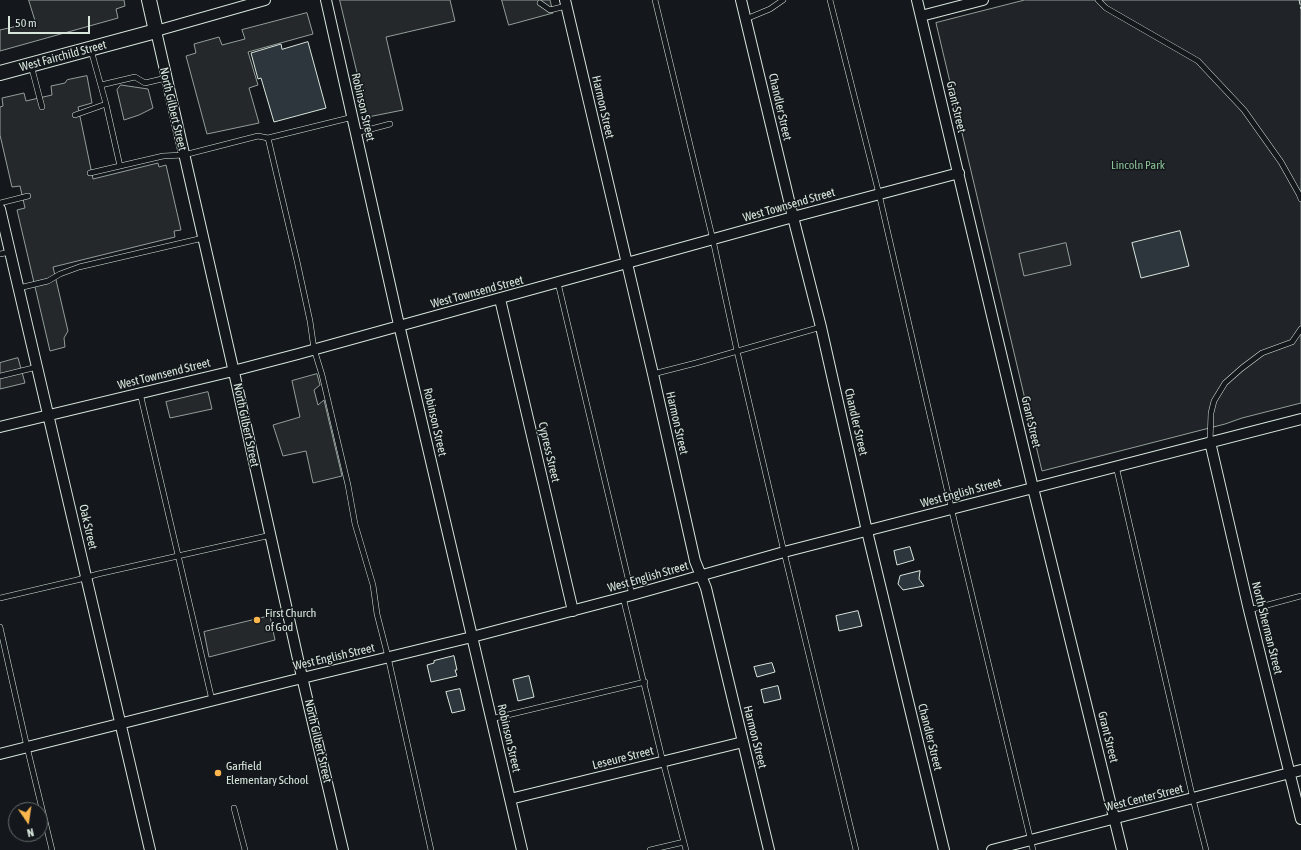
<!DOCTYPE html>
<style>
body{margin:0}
#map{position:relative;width:1301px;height:850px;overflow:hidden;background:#14181c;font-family:"Asap Condensed",sans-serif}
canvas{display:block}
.north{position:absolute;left:8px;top:802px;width:40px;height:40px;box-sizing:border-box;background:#14181c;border:1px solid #626a69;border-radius:50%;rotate:167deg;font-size:11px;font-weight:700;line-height:16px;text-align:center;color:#d8e6dc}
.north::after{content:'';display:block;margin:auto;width:14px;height:18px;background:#ffb74d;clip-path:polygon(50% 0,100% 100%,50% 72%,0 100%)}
.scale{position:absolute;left:8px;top:16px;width:82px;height:18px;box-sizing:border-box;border:2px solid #d8e6dc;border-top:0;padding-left:5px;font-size:12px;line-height:14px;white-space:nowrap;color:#d8e6dc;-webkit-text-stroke:3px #14181c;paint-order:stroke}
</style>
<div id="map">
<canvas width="1301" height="850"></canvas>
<div class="north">N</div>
<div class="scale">50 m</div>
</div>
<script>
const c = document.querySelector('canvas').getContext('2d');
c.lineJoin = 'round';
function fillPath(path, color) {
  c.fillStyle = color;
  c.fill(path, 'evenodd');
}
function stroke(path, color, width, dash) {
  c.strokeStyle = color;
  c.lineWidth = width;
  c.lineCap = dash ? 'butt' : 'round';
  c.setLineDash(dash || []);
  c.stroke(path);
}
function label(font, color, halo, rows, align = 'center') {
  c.font = font + ' "Asap Condensed",sans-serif';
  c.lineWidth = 3;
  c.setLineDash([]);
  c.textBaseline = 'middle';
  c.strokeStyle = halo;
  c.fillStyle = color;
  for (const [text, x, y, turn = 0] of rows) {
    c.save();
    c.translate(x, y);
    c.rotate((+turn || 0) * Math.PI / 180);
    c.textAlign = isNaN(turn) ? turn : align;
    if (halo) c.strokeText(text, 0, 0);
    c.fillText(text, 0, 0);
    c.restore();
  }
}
const green = new Path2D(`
 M1025 0H1301V403L1242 418 1225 424 1042 471 936 23Z`);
const parking = new Path2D(`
 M29 0H124L125 6 116 9 118 18 0 51V30L35 22Z
 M340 0H450L455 21 386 37 403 110 368 117Z
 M502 0H550L553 13 509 25Z
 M307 13 313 34 248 52 258 85 249 88 259 123 207 134 186 56 196 53 194 44 219 37 222 45 245 39 242 30Z
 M87 76 92 103 78 107 93 179 158 163 159 167 166 165 181 230 174 231 175 237 53 267 68 331 64 338 65 347 50 351 17 210 25 208 20 186 12 187 0 135V107L3 106 2 98 24 93 26 101 52 95 51 86 65 83 67 80Z
 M121 85 148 89 153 108 139 115 124 120 117 90Z
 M1066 243 1071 265 1024 276 1019 254Z
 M18 358 25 383 0 389V363Z
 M317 374 320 385 314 390 318 405 324 400 342 476 313 483 306 451 283 456 273 425 300 417 292 381Z
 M208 392 212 409 170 418 166 402Z
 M270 616 275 640 209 657 204 632Z`);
const building = new Path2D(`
 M308 42 326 108 274 122 261 78 258 79 251 53 281 44 282 49Z
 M1180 231 1189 266 1141 278 1132 243Z
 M910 547 914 560 897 565 894 551Z
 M920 571 919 579 924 586 903 590 898 584 900 576Z
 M858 611 862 626 839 631 836 616Z
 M454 656 457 670H455L457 676 431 682 427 665 434 663V661Z
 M772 663 775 672 757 677 754 667Z
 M529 676 534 697 518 701 513 680Z
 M778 686 781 699 764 703 761 690Z
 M460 689 465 710 452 713 446 692Z`);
const service = new Path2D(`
 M655 0 713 240 737 351 784 552 856 850
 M830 0 879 194 955 524 1033 850
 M1098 0 1106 8 1198 61 1244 110 1281 162 1299 194 1301 199
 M540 3 550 10 566 6
 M746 19 770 9 783 0
 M31 65 42 107
 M101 85 135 77 145 83 166 78
 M106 104 120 166
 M75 115 106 104 91 50
 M356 133 390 124
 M268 138 297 261 310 321 314 349 322 375 348 485 355 524 373 585 377 614 388 657 431 850
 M90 173 163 156 184 155 258 136 268 138 353 117
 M0 203 28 196
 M0 254 10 252
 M558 283 632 595
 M19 288 48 281 60 274 79 267 203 238
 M653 374 696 363 821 327
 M0 376 37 367
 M140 393 212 700
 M1210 442 1211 413 1214 401 1225 383 1242 368 1262 353 1292 342 1301 329
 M1116 466 1193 799 1206 850
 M623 597 663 762 686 850
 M0 598 77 580 98 574 271 535
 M1249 610 1301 596
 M0 627 27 747 52 850
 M491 719 645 682
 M234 808 245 850
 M650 850 684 842`);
const minor = new Path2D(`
 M265 0 156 31 236 381 302 677 343 850
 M326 0 397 316 522 850
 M565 0 653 374 695 561 706 588 769 850
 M741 0 793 217 821 327 867 531 944 850
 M917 0 1033 488 1122 850
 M921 16 983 0
 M0 209 150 850
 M500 299 573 611
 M0 427 233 371 298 354 793 217 959 173
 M1210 442 1249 610 1301 819
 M0 754 290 681 472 637 632 595 784 552 1301 419
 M510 799 743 742
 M992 850 1301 770`);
const secondary = new Path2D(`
 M0 73 156 31 149 0`);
const fence = new Path2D(`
 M1299 0 1301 9`);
const markers = [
 [257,620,4,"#ffb74d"],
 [218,773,4,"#ffb74d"]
];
const streetNames = [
 ["West Fairchild Street",63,56,-15],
 ["Robinson Street",363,107,77],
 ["Harmon Street",603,107,77],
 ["Chandler Street",780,107,77],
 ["Grant Street",956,107,77],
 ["North Gilbert Street",173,109,77],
 ["West Townsend Street",789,205,-16],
 ["West Townsend Street",477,292,-15],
 ["West Townsend Street",164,374,-14],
 ["Robinson Street",435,422,77],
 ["Chandler Street",856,422,77],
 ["Grant Street",1031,422,77],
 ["Harmon Street",677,423,77],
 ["North Gilbert Street",246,425,78],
 ["Cypress Street",549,452,77],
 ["West English Street",961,493,-15],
 ["Oak Street",88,527,77],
 ["West English Street",648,577,-16],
 ["North Sherman Street",1267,628,76],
 ["West English Street",334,657,-13],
 ["Harmon Street",755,737,76],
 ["Chandler Street",930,737,76],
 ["Grant Street",1108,737,76],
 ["Robinson Street",509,738,77],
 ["North Gilbert Street",318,741,77],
 ["Leseure Street",623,758,-14],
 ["West Center Street",1144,798,-14]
];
const parkNames = [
 ["Lincoln Park",1138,165]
];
const poiNames = [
 ["First Church",265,613],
 ["of God",265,627],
 ["Garfield",226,766],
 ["Elementary School",226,780]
];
fillPath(green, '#202428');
stroke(green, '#939e99', 1);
fillPath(parking, '#24282b');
stroke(parking, '#939e99', 1);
fillPath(building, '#2c363c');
stroke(building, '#d8e6dc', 1);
stroke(service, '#d8e6dc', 6);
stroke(minor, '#d8e6dc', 12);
stroke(secondary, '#d8e6dc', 16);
stroke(service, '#14181c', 5);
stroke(minor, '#14181c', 10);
stroke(secondary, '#14181c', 14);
stroke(fence, '#d8e6dc', 1, [5, 2]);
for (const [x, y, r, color] of markers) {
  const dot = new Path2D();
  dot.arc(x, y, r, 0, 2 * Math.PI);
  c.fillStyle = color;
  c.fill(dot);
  stroke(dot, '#14181c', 1.5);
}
label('12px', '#d8e6dc', '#14181c', streetNames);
label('12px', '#8ac095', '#14181c', parkNames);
label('12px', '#d8e6dc', '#14181c', poiNames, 'left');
</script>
